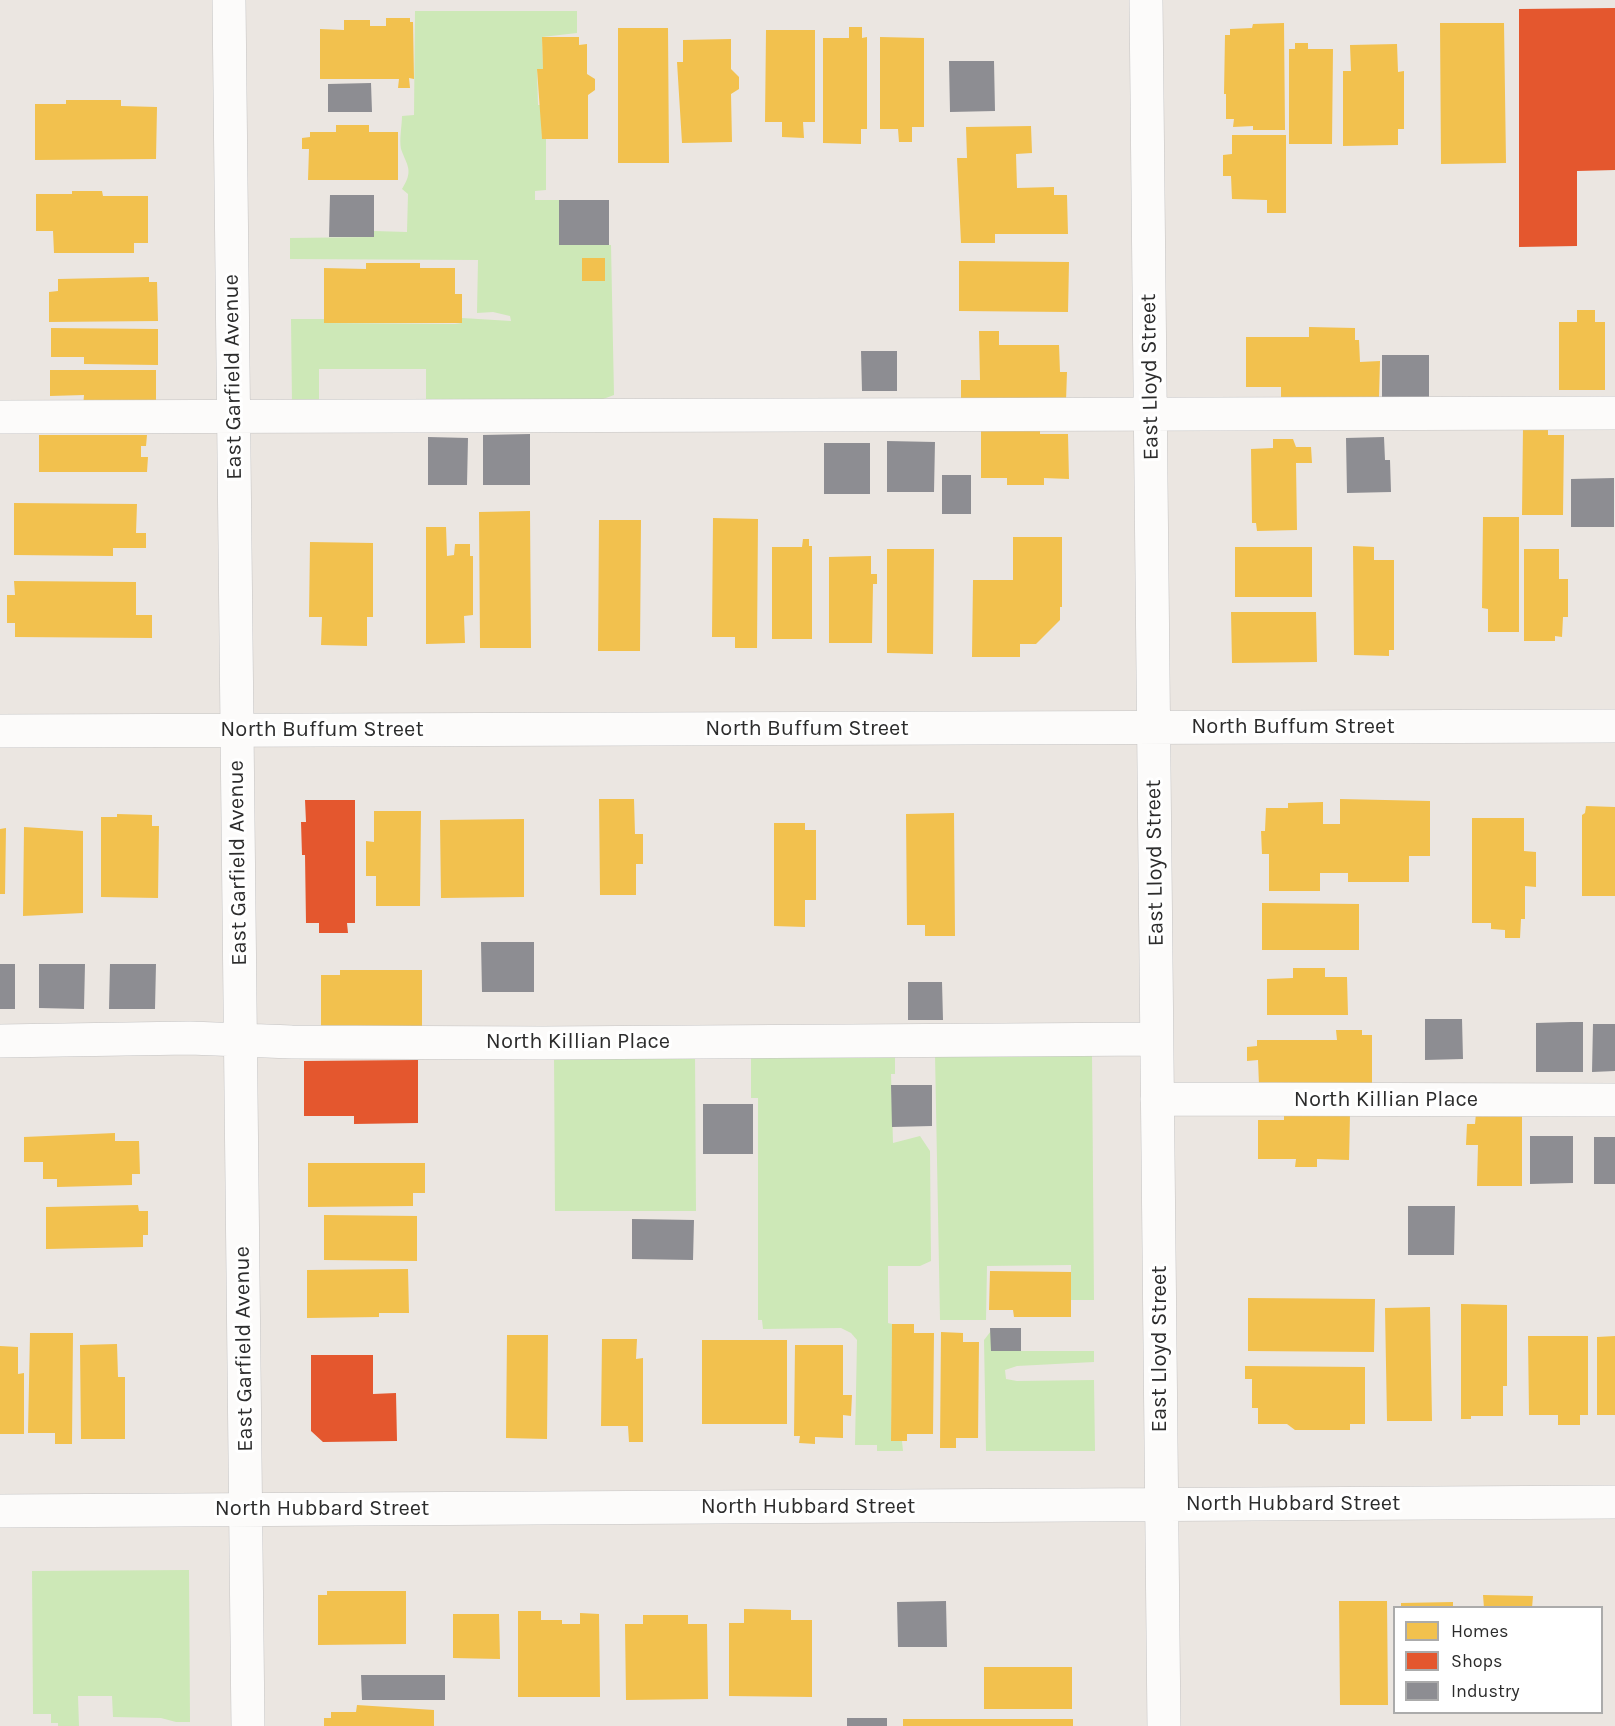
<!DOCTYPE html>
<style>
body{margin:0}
#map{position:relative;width:1615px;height:1726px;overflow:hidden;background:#ebe6e1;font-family:Karla,sans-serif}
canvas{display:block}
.legend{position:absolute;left:1393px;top:1606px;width:210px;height:108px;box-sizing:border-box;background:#fff;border:2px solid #ababab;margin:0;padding:8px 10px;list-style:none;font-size:18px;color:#2c2c2c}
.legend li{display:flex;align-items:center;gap:12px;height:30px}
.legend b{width:30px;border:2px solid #ababab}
</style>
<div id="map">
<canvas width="1615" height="1726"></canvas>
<ul class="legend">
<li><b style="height:16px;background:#f2c14e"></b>Homes</li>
<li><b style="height:16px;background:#e4572e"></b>Shops</li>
<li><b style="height:16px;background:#8d8d92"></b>Industry</li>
</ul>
</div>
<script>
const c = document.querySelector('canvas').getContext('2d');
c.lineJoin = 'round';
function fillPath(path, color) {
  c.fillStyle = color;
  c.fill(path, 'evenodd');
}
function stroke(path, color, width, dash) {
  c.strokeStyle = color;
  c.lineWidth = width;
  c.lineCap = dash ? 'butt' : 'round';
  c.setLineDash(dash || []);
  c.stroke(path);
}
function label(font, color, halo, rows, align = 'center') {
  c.font = font + ' Karla,sans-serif';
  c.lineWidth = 6;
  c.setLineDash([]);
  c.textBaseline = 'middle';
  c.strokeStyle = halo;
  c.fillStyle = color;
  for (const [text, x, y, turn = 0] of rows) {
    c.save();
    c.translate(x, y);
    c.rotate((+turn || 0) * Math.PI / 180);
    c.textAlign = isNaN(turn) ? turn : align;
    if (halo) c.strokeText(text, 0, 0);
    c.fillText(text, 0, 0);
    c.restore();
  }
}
const green = new Path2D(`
 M415 11H577V33L542 37 543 69H537L538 105H541L542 139H546V190L535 191V200H559L560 245H611L614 395 590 404H426V369H319V403L292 404 291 319H324L325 323 455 324 462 323V318L511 321 510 316 493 312 477 313 478 260 290 259V238L374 237V231L407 232 408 194 402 189C414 170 407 166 401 149 399 140 402 125 402 116L414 115Z
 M1092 1053 1094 1300H1071V1265L987 1266 986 1320H940L935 1054Z
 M695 1054 696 1211H555L554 1055Z
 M895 1054V1074H891L893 1143 920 1136 930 1151 931 1261 920 1266H888V1323L892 1324 891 1440 902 1441 903 1451H877V1445H855L857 1340 851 1333 841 1328 763 1329 762 1320H758V1098H751V1057Z
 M991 1331V1351H1094V1362L1017 1366 1005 1370 1006 1379 1017 1381 1094 1380 1095 1451H986L984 1340Z
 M189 1570 190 1722H176L161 1718 113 1717 112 1696H78L79 1726H58V1723H51V1714H33L32 1571Z`);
const homes = new Path2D(`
 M386 18H410V22H413L414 79 409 78 410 88H398L399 79H320V29L344 30V20H370V26H386Z
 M1284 23 1285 130H1253V126L1233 127 1234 119H1226V94H1224L1225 35H1230V29L1252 28 1253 24Z
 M1440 23H1504L1506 163 1441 164Z
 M849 27H862V38L867 37V129H861V144L823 143V38H849Z
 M618 28H668L669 163H618Z
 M766 30H815V122H803L804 138 782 137V122H765Z
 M542 37H579V45L587 44V74L595 79V90L588 95V139H542L537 69H543Z
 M880 37 924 38V127H912V142H899L898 129H880Z
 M731 39V69L739 77V89L731 94 732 142 682 143 677 62H683V40Z
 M1295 43H1308V49H1333L1332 144H1289V49H1295Z
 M1397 44 1398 72 1404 71V129H1398V145L1343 146V71H1351L1350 45Z
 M66 100H121V106L157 107 156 159 35 160V104H66Z
 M336 125H369V132H398V180H308L309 149H302V138L310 137V132H336Z
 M1031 126 1032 153 1016 154 1017 188 1054 187V195H1067L1068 234H995V243H961L957 158H967L966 127Z
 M1232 135H1286V213H1267V200L1232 199 1231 176H1223V155L1232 154Z
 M72 191H102L103 196H148V243H134V253H54L53 231H36V194H72Z
 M582 258H605V281H582Z
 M959 261 1069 262 1068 312 959 311Z
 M366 263H420V268H455V294H462V323H324V268L366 269Z
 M149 277V282H157L158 321 49 322V292L58 291V279Z
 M1577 310H1595V322H1605V390H1559V322H1577Z
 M1309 327 1355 328V340H1359L1360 362 1380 361 1379 397 1281 402V387H1246V337H1309Z
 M51 328 158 329V365L84 364V357H51Z
 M979 331H999V345H1059L1060 372H1067L1066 401H961V380H980Z
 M50 370H156V407H83L84 395 50 396Z
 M1523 427H1548V435H1564L1563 515H1522Z
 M981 428H1040V434H1068L1069 479 1044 478V485H1007V478H981Z
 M39 435H147L146 446H141V457H148L147 472H39Z
 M1273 439H1293L1296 447H1311L1312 463H1296L1297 530 1257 531 1256 523H1252L1251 449 1273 448Z
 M14 503 137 504 136 533H146V548H113V556L14 555Z
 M530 511 531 648H480L479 512Z
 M1483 517H1519V632H1488V609L1482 608Z
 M713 518 758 519 757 648H735V637H712Z
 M599 520H641L640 651H598Z
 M426 527H446L447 556 454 555 455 544H470V556H473V615L464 616 465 643 426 644Z
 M1013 537H1062V607H1060V620L1036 644H1020V657H972L973 580H1013Z
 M803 539H809V546H812V639H772V547H802Z
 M310 542 373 543V617H367V646L321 645 322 617H309Z
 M1353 546 1374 547V560H1394V650H1389V656L1354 655Z
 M1235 547H1312V597H1235Z
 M887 549H934L933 654 887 653Z
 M1524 549H1559V579H1568V617H1563L1562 637 1555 636V641H1524Z
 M871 556V574H877V584H873L872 643H829V557Z
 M14 581 136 582V615H152V638L15 637V623H7V595H15Z
 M1231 612H1316L1317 662 1232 663Z
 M599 799H634L635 834H643V864H636V895H600Z
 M1340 799 1430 801V856H1409V882H1348V873H1320V891H1269V854H1262L1261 831H1265L1266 808H1288V803L1323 802V824H1340Z
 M1586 806 1615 807V896H1582V815L1585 813Z
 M374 811H421L420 906H376V876H366V841L374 842Z
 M954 813 955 936H925V925H907L906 814Z
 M117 814 152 815V826H159L158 898 101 897V817H117Z
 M1472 818H1524V851L1536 852V887L1525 886V919H1521L1520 938H1505V930L1491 929V923H1472Z
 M524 819V897L441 898 440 820Z
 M774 823H805V830H816V900H805V927L774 926Z
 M24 827 83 831V913L23 916Z
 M6 828 5 894H0V829Z
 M1262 903 1359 904V950H1262Z
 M1293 968H1325V977H1347L1348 1015H1267V979L1293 978Z
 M340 970H422V1029H321V975H340Z
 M1336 1030H1362V1035H1372V1085H1259L1258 1060 1247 1061V1047L1257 1046V1040H1337Z
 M1476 1113 1522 1114V1186H1477L1478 1145H1466L1467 1124H1475Z
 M1284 1114H1350L1349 1160 1317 1159V1167H1295L1296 1159H1258V1120H1284Z
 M115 1133V1141H139L140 1174H132V1185L57 1187V1179H43V1162H24V1137Z
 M308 1163H425V1193H413V1206L308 1207Z
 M138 1205 139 1211H148V1235H143V1247L46 1249V1207Z
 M324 1215 417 1216V1261L324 1260Z
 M408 1269 409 1313H379V1317L307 1318V1270Z
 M990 1271 1071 1272V1317H1014L1013 1310H989Z
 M1248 1298 1375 1299 1374 1352 1248 1351Z
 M1461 1304 1507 1305V1386H1503V1416H1471V1419H1461Z
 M1430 1307 1432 1421H1387L1385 1308Z
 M892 1324H914V1333H934L933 1434H907V1441H891Z
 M941 1332 963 1333V1342H979L978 1438H956V1448H940Z
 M30 1333H73L72 1444H55V1433H28Z
 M507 1335H548L547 1439 506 1438Z
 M1528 1336H1588V1415H1580V1425H1558V1415H1529Z
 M1615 1336V1415H1597V1337Z
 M602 1339H637L636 1359 643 1358V1442H629L628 1426H601Z
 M702 1340H787V1424H702Z
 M117 1344 118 1377H125V1439H81L80 1345Z
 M795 1345H843V1395H852L851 1416 843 1415V1438L815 1437V1444L799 1443 800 1436H794Z
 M0 1346 18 1347V1374L24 1373V1434H0Z
 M1245 1366 1365 1367V1424H1350V1430H1295L1287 1424H1258V1408H1252V1379H1245Z
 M327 1591H406V1644L318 1645V1595H327Z
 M1483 1595 1533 1596 1532 1608H1484Z
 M1339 1601H1387L1388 1705H1340Z
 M1453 1602V1608H1401V1603Z
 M744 1609 791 1610V1620H812V1697L729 1696V1623H744Z
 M518 1611H541V1620H562V1624H580V1613L599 1614 600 1697H518Z
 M453 1614H499L500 1659 453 1658Z
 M643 1615H688V1624H707L708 1699 626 1700 625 1624H643Z
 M984 1667H1072V1709H984Z
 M357 1705 434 1710V1726H324V1718H331V1712H356Z
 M903 1719H1073V1726H903Z`);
const shops = new Path2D(`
 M1615 8V170L1577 171V246L1519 247V9Z
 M305 800H355V923H347L348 933H319V923H306L305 855H302L301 822H306Z
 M418 1060V1123L354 1124V1116H304V1061Z
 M311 1355H373V1394L396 1393 397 1441 323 1442 311 1431Z`);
const industry = new Path2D(`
 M949 61H994L995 111 950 112Z
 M371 83 372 112H328V84Z
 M330 195H374V237H329Z
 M559 200H609V245H559Z
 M861 351H897V391H862Z
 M1382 355H1429V397H1382Z
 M530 434V485H483V435Z
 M428 437 468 438 467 485H428Z
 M1384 437 1385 460H1390L1391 492 1347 493 1346 438Z
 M887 441 935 442 934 492H887Z
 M824 443H870V494H824Z
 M942 475H971V514H942Z
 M1614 478V527H1571V479Z
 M481 942H534V992H482Z
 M0 964H15V1009H0Z
 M39 964H85L84 1009 39 1008Z
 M110 964H156L155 1009H109Z
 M908 982H942L943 1020H908Z
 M1425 1019H1462L1463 1059 1425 1060Z
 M1571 1022H1583V1072H1536V1023Z
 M1593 1024H1615V1071L1592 1072Z
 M891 1085H932V1126L892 1127Z
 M703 1104H753V1154H703Z
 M1530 1136H1573V1183L1530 1184Z
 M1594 1137H1615V1184H1594Z
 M1408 1206H1455L1454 1255H1408Z
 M632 1219 694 1220 693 1260 632 1259Z
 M990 1328H1021V1351H991Z
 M946 1601 947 1647H898L897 1602Z
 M361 1675H445V1700H362Z
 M847 1718H887V1726H847Z`);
const minor = new Path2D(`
 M229 0 248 1726
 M1146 0 1164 1726
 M0 417 1615 413
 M0 731 1615 726
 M0 1041 190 1038 292 1042 543 1043 1156 1039
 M1157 1099 1615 1100
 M0 1511 1615 1502`);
const streetNames = [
 ["East Garfield Avenue",233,377,-91],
 ["East Lloyd Street",1150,377,-91],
 ["North Buffum Street",1293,727],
 ["North Buffum Street",807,729],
 ["North Buffum Street",322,730],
 ["East Garfield Avenue",238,863,-91],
 ["East Lloyd Street",1155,863,-91],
 ["North Killian Place",578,1042],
 ["North Killian Place",1386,1100],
 ["East Garfield Avenue",244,1349,-91],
 ["East Lloyd Street",1160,1349,-90],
 ["North Hubbard Street",1293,1504],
 ["North Hubbard Street",808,1507],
 ["North Hubbard Street",322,1509]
];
fillPath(green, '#cde8b7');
fillPath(homes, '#f2c14e');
fillPath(shops, '#e4572e');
fillPath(industry, '#8d8d92');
stroke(minor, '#c4c3c3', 34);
stroke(minor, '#fcfbfa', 33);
label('22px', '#2c2c2c', '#fff', streetNames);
</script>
